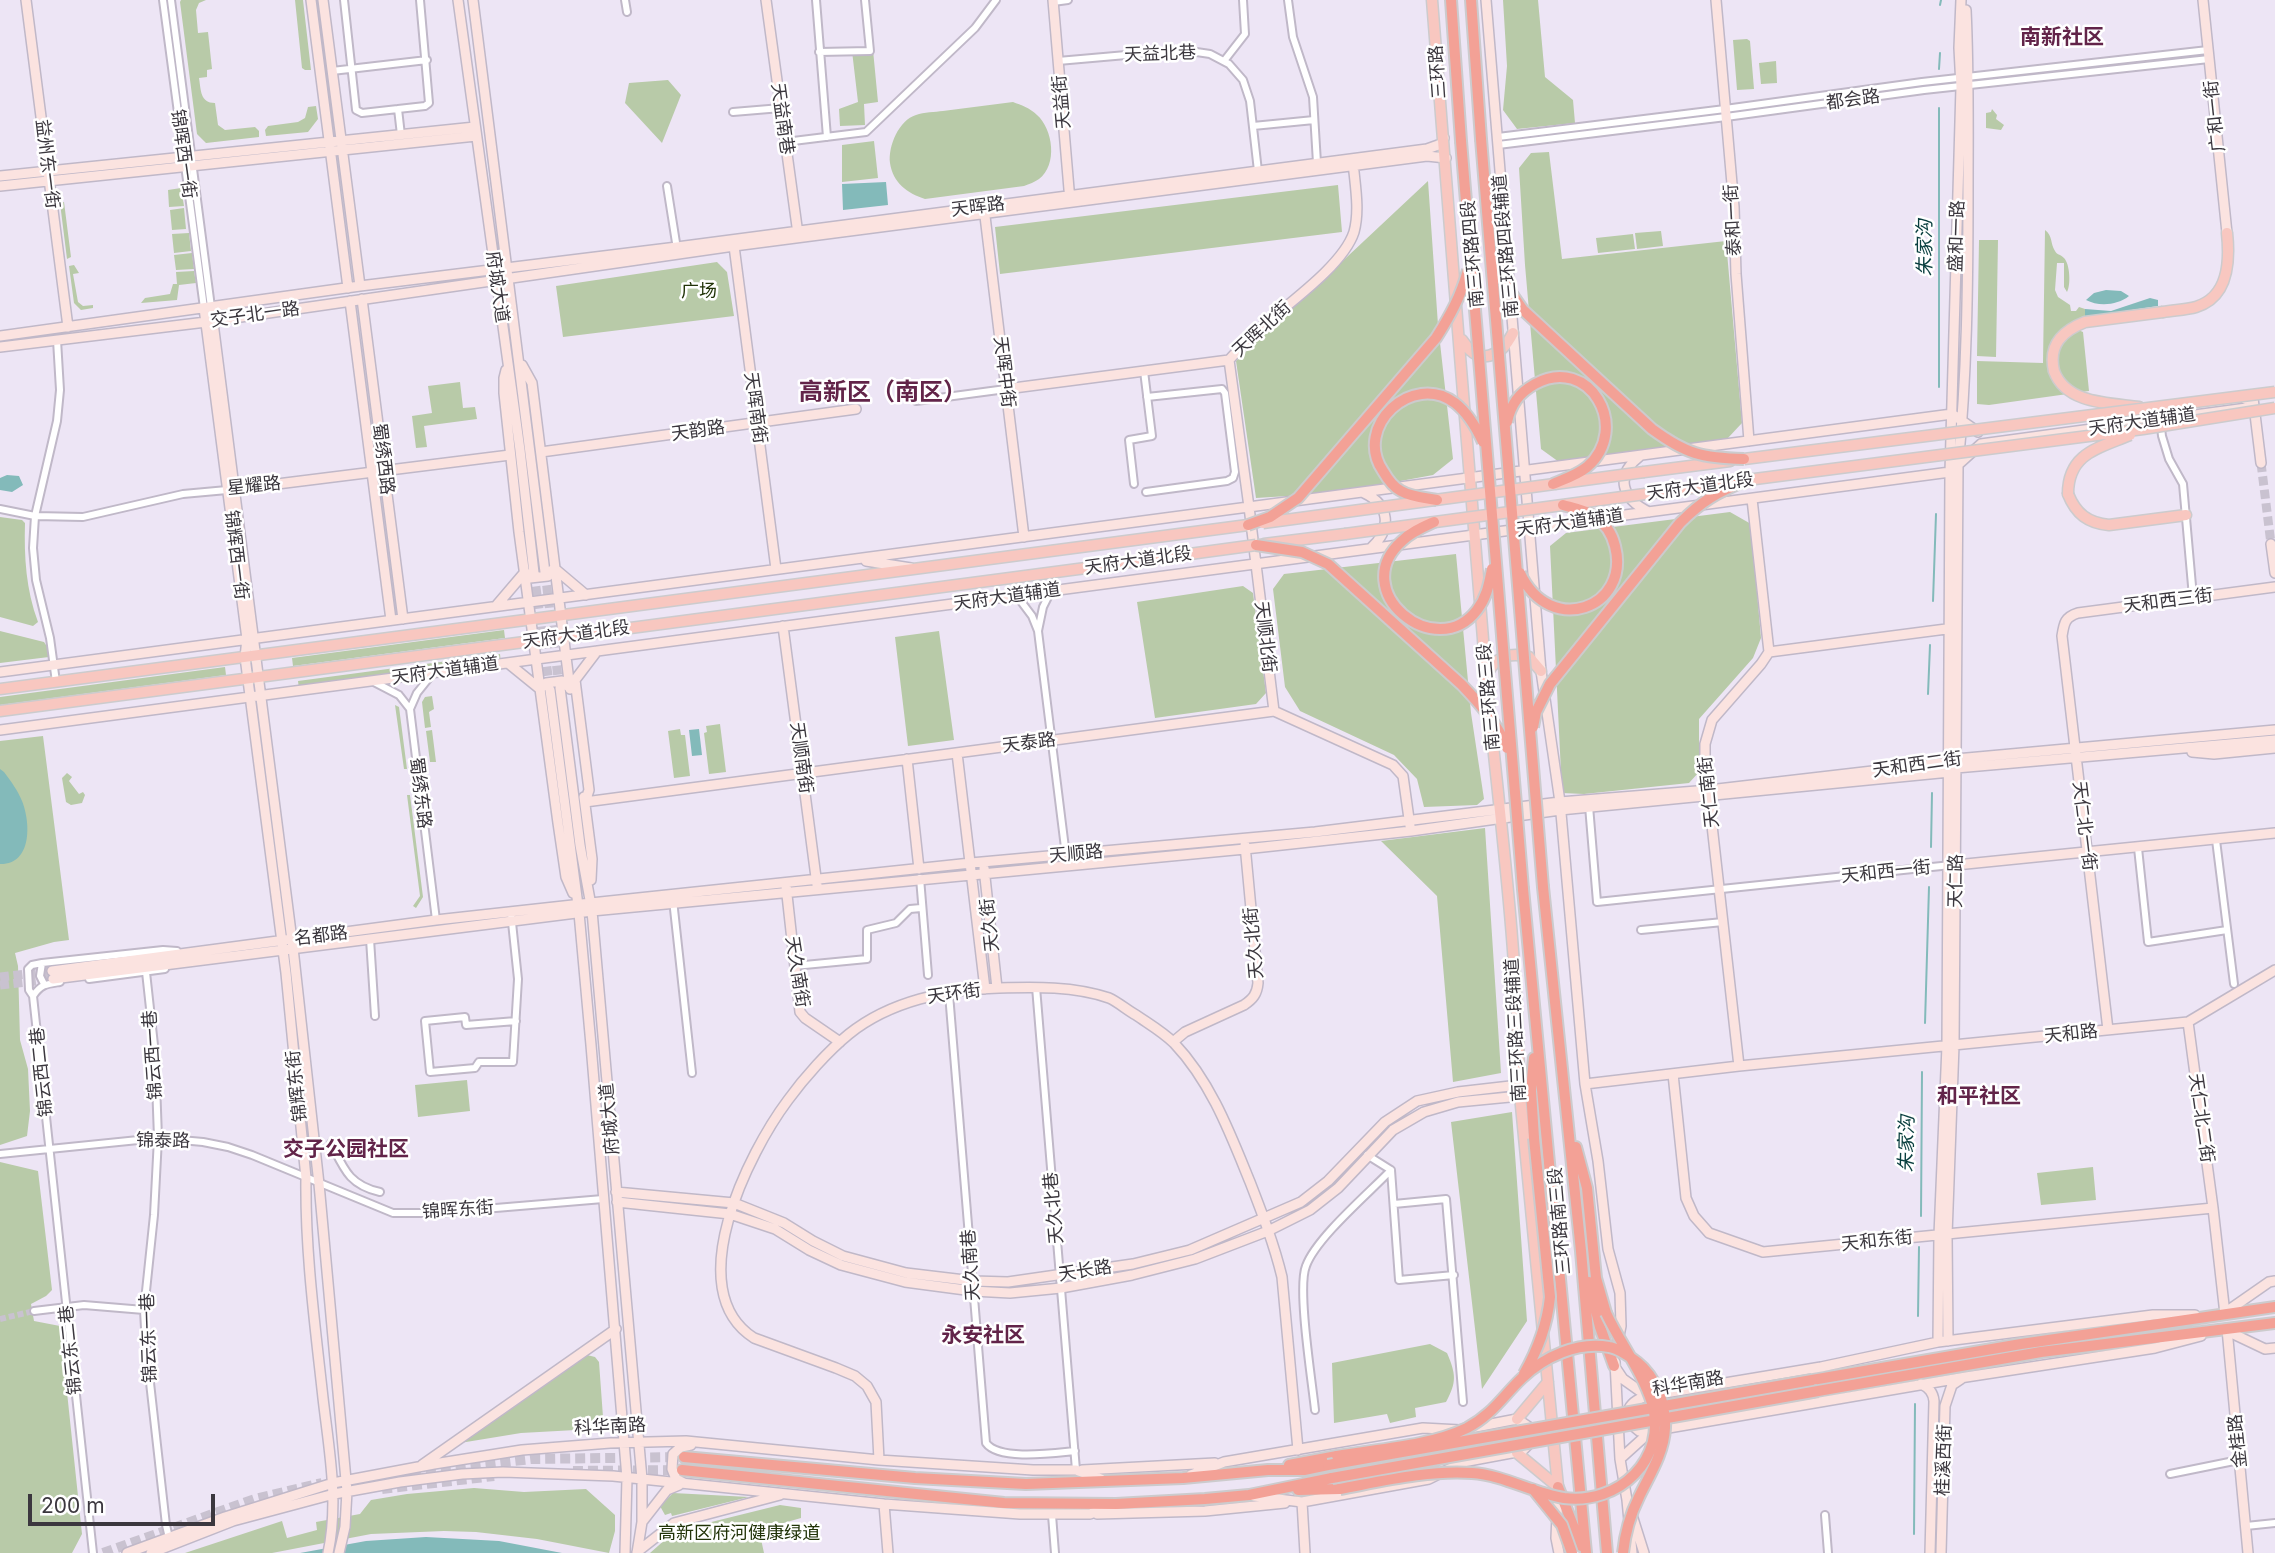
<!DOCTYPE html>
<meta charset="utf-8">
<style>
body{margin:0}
#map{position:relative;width:2275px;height:1553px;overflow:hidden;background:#ede5f5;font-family:Inter,sans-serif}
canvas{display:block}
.scale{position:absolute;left:28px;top:1494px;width:187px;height:32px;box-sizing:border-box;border:4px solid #3b373e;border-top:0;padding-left:9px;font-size:21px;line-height:24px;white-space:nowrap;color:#3b373e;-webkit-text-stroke:5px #fff;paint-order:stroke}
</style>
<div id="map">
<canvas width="2275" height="1553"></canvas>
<div class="scale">200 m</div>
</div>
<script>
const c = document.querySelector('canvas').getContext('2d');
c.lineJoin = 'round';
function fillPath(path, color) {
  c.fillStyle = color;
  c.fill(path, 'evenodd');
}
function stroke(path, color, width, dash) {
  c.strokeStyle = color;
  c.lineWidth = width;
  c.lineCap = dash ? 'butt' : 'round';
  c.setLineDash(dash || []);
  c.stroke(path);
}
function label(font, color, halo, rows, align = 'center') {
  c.font = font + ' Inter,"Noto Sans SC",sans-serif';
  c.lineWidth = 5;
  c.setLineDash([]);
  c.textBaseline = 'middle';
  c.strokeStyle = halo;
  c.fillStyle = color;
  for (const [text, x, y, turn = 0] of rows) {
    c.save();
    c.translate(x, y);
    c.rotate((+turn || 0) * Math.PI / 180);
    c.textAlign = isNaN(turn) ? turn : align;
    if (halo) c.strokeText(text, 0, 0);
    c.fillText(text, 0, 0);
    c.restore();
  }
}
const green = new Path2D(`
 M181 0H206L199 3 196 10 198 33 208 32 212 69 207 70V77L199 78C201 90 200 103 215 103L218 125 225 130 255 127 259 131V137L206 143 197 134 180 2Z
 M295 0H303L311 70H305L302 68Z
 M1503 0H1538L1545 77 1573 100 1575 123 1517 129 1503 110 1507 66Z
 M1747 39 1750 41 1754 89 1737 90 1733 40Z
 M873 50 878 102 864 104 865 125 840 126 839 109 858 102 852 51Z
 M1776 61 1777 83 1761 84 1759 63Z
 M668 80 681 95 662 143 625 103 629 83Z
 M1013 102C1021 105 1030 108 1037 115 1053 129 1058 165 1039 179 1035 182 1029 184 1024 186L925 199C907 193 893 183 890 163 888 146 899 120 916 115 924 112 935 112 943 111 966 108 990 105 1013 102Z
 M316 106 318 119 308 132 266 136 265 130 268 126 298 122 305 118 308 107Z
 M1992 109 1997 115 1996 119 2004 125 2001 130 1986 128V113L1991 112Z
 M874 141 878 178 842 182V145Z
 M1549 152 1562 259 1726 241 1742 423 1727 439 1559 462 1541 449 1525 265 1519 168 1531 153Z
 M1428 181 1438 325 1453 459 1433 475 1336 493 1256 498 1236 361Z
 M1338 185 1342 232 1000 274 995 227Z
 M181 188 184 206 169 207 168 190Z
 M64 202 71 257 67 259 60 203Z
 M184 208 186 229 172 230 170 210Z
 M2045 230C2053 236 2050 243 2055 251 2057 255 2060 254 2064 258 2070 264 2071 285 2067 292L2064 287V263H2057L2055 290 2058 297 2070 305 2071 311H2076L2079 307 2085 309 2086 319 2071 327 2083 332 2089 391 1989 405 1977 404V361L2043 363Z
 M1661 231 1663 246 1637 249 1635 233Z
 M189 233 191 251 174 253 172 234Z
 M1633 234 1635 249 1598 253 1596 238Z
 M1979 240H1998L1996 357 1977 356Z
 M192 253 194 269 176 270 174 255Z
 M717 262 727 272 734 316 563 337 556 286Z
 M74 265 79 273 73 274 78 302 83 306 93 305V308L81 310 74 303 69 266Z
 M194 271 196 283 179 285 177 300 141 303 145 298 170 294 173 284H177L176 272Z
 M460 382 463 408 475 407 477 419 424 426 427 447 416 448 412 416 432 413 428 386Z
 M1730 512 1751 524 1761 638 1753 658 1699 719V772L1689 783 1584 794 1562 793 1550 546 1566 533Z
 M0 517 22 520 25 523C24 557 26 590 38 622L33 626 0 617Z
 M1456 554 1471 713 1484 799 1477 805 1424 807 1417 779 1394 755 1300 711 1285 687 1273 589 1284 574Z
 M1243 586 1253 593 1266 693 1256 704 1155 718 1137 602Z
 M504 630 505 638 293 666 292 658Z
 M0 631 44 642 48 648 49 657 0 663Z
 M939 631 954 740 908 746 895 637Z
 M500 654 501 663 299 689 298 681Z
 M225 667 226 675 0 705V697Z
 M432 696 434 709 429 712 431 727 425 728 422 702 425 697Z
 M395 705 399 707 407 769H404Z
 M720 724 726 772 709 774 704 733 707 732 706 726Z
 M680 729 681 735H685L690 776 674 778 668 731Z
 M432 730 436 762H430L426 731Z
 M43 736 69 940 54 942 15 953 18 966 20 1040 28 1069 30 1111 27 1136 0 1145V741Z
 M67 773 72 777 69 781 79 794 83 792 85 795 82 803 71 805 66 802 62 778Z
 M407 795H410L423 897 416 908 413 906 420 896Z
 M1485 828 1501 1073 1453 1082 1437 896 1381 841Z
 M467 1080 470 1111 418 1117 415 1085Z
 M1512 1112 1527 1321 1482 1389 1451 1122Z
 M0 1162 38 1171 52 1290 46 1296 31 1304 34 1321 60 1326 82 1534 72 1553H0Z
 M2093 1167 2096 1200 2041 1205 2037 1173Z
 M1430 1344 1447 1353C1456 1374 1457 1382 1446 1402L1415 1408 1416 1417 1390 1423 1387 1414 1334 1423 1332 1363Z
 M587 1355 595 1357 599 1362 603 1417 594 1429 521 1433 460 1443 579 1358Z
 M474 1488 524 1492 586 1489 615 1515V1531L609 1553 537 1539 476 1532 444 1531 371 1534 272 1553H185L282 1521 287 1538 317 1530 316 1522 360 1514 371 1500 407 1494Z
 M673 1493 749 1497 672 1516 671 1513 665 1515 660 1506Z
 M780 1505 801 1508V1518L759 1530 764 1553H650L675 1531Z`);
const water = new Path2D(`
 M886 182 888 205 843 210 842 184Z
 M2106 290 2121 291 2129 296C2118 305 2099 307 2086 300L2094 293Z
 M2150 298 2158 300V306L2085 317V309L2111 311Z
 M7 475 19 476 23 485 12 492 0 490V478Z
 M699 729 702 755 692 756 689 730Z
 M0 769 4 772C11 781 18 791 22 801 31 823 32 865 0 864Z
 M426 1537 499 1541 562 1553H300L366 1541Z`);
const stream = new Path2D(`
 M1940 5 1941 0
 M1939 69 1940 53
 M1939 387V108
 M1933 601 1936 514
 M1928 694 1930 645
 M1931 847 1932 793
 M1925 1023 1929 887
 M1921 1216 1922 1072
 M1918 1316 1919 1247
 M1914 1534 1915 1404`);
const streetTunnel = new Path2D(`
 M0 1319 34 1311`);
const secondaryTunnel = new Path2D(`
 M2261 463 2271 544
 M545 572 559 686
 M534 573 550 690
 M0 977 52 971
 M0 985 53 979`);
const highwayTunnel = new Path2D(`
 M573 1471 680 1470
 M411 1473 531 1459 681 1457
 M382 1489 494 1476
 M103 1553 255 1499 322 1483`);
const street = new Path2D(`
 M163 0 204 308
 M171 0 211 307
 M344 0 356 110 362 113 425 106 429 103 420 0
 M625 0 627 12
 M816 0 827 137
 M1288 0 1293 37 1313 97 1317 163
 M1053 2 1068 0
 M819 52 870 51 865 0
 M1058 61 1183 50 1210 54 1229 64 1243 80 1250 101 1258 171
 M1224 61 1245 34 1243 0
 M332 71 427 60
 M398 109 401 135
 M733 112 781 108
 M1253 126 1314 120
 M1498 137 1725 109 1922 82 2208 50
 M785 142 866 132 975 28 996 0
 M1498 145 1726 117 1924 90 2209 59
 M667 186 677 249
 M916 401 1006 389
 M2159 411 2162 436 2169 459 2183 484 2193 597
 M1134 484 1129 440 1152 436 1144 371
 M1146 492 1227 481 1233 478 1235 472 1225 393 1222 389 1147 397
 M0 509 35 516 83 517 183 494 227 490
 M1017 596 1032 616 1038 631 1043 607 1051 591
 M1038 631 1067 864
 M433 673 417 693 410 709 436 920
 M56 682 50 638 36 580 33 548 35 516 57 421 60 390 57 340
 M374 682 399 695 410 709
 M1589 806 1597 902 1951 865
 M2216 840 2234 984
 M2138 848 2148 942 2227 930
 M920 878 928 975
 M673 900 692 1073
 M511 913 518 979 513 1062H479L475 1068 430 1072 425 1021 465 1017 466 1025 516 1021
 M1641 930 1723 922
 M370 939 375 1016
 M42 963 40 976 44 984
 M794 966 867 959V930L896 923 910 909 921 908
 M146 972 155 1054 158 1138 154 1215 144 1310 146 1347 166 1525 169 1538
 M89 979 165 969
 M1036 987 1076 1470
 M949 994 986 1443C999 1461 1054 1453 1075 1451
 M33 996C41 984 47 984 60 982
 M331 1143C344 1169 349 1185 380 1192
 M0 1154 158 1138 203 1142 228 1147 252 1155 393 1213H436L603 1199
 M1367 1155 1391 1170 1399 1280 1454 1275
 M1394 1204 1446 1199 1463 1402
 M34 1311 84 1305 144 1310
 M1315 1410C1312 1381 1297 1288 1306 1266 1316 1238 1369 1193 1391 1170
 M2170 1474 2239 1460
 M1052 1515 1055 1553
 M1825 1515 1828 1553
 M2246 1526 2275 1523
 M93 1553C72 1368 54 1182 33 996L29 990 28 969 32 965 42 963 163 950 177 951`);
const secondary = new Path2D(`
 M26 0 68 327
 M311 0 348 288
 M323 0 360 286
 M458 0 520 450 534 573
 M473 0 545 572
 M766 0 798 234
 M1053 0 1070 201
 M1486 0 1541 671 1560 802 1585 1084 1598 1161 1608 1249 1620 1293 1621 1326 1618 1341
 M1716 0 1734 207 1736 274 1749 441
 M2203 0 2227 233
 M0 176 475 127
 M0 186 476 136
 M984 208 1024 537
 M734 246 776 569
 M362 299 403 619
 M350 301 391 620
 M211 307 293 948 319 1184 347 1491 345 1527 339 1553
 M204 308 247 639 245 657 286 973 306 1178C305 1251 315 1325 323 1398 329 1450 339 1501 328 1553
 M0 336 360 286 677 247 1427 149 1441 144 1444 138
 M0 347 206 322 734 246 1427 156 1446 158
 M1229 360 1249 507 1274 711
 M1229 360C1239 349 1249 339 1259 329 1286 305 1343 266 1354 232 1360 210 1355 185 1353 162
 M522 365 532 383 570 689
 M506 370 504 378V393L519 532 558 823 566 877 573 893
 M1006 389 1229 360
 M2245 399 2253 398 2261 463
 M541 452 856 409
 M1640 456C1614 476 1622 499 1649 512
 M229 490 510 455
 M1364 493C1390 505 1392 529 1371 548
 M2271 544 2275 573
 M866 561 911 568
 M496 606 525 572 530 578 548 576 554 568 586 595
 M783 626 817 885
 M597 651 575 680 589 790 585 802 1274 711 1393 765 1403 776 1410 826
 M1769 652 1954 628
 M508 663 540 689 546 683 562 681 570 688
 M0 672 1952 414 1978 432
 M560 688 580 845 592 911 642 1479V1522L637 1553
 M550 690 579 913 591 1045 627 1478 625 1553
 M0 730 1950 472 1981 444 2254 407
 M2192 752 2214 754 2275 748
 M957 753 985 989
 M907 759 919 869
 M584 797 592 859 591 880
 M1956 865 2275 833
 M984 868 997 988
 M786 886 800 1012 805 1018 840 1042
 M52 971 436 920 591 903 971 863 1315 832 1560 802 1709 790 1950 762 1956 759 2275 730
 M53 979 592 911 1245 849 1411 831 1560 810 1950 772 1956 768 2275 740
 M2188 1022 2213 1208 2225 1314
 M2108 1030 2062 636C2064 623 2065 617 2078 613L2275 587
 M1173 1042 1185 1032 1244 1005C1253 999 1257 994 1258 983L1245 845
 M1739 1066 1705 763V744L1712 720 1761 664 1769 652 1752 499
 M1673 1074 1686 1198 1694 1216 1709 1233 1763 1252 2213 1208
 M1585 1084 1739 1066 2188 1022 2275 970
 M616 1192 734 1203 784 1223 813 1241 843 1256 906 1273 973 1281 1008 1282 1133 1264 1190 1250 1301 1202 1328 1181 1385 1122 1417 1101 1458 1092 1519 1085
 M617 1202 730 1214 775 1229 809 1250 841 1265 905 1282 973 1291 1010 1293 1061 1288 1132 1275 1195 1259 1268 1231 1310 1210 1338 1188 1393 1130 1424 1112 1458 1102 1520 1096
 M2223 1314 2269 1282 2275 1281
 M2227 1329 2248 1553
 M2225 1330 2265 1349 2275 1348
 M1948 1341 1947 1235 1954 1045 1958 466C1967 375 1968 283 1968 192 1968 132 1969 71 1966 10
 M1938 1342 1939 1235 1947 1046 1950 472 1961 87 1959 48 1961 0
 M1615 1362 1620 1459 1627 1500 1632 1553
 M1615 1367 1623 1379 1647 1396 1821 1367 1938 1342 2153 1315H2195
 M1921 1384C1929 1388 1933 1392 1934 1401L1930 1553
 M1647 1396C1627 1402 1620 1417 1639 1431H1651
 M1620 1459 1651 1431 1966 1377 2155 1348 2201 1336
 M879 1460 876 1402 867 1386 855 1376 836 1368 754 1338C679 1290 749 1152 788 1100 804 1078 828 1051 849 1034 890 1001 947 989 999 988 1035 987 1074 986 1109 998 1118 1002 1127 1010 1136 1015 1149 1024 1163 1032 1174 1043 1211 1082 1230 1133 1250 1182 1262 1213 1274 1244 1282 1277L1298 1450
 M422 1465 616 1329
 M1082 1470 1215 1463
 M1191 1475 1224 1462 1423 1428 1460 1430 1517 1419 1529 1427 1531 1435V1442L1522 1451 1463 1462 1429 1479 1302 1502 1254 1496
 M684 1483 676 1479 672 1469 673 1454 681 1447 691 1445
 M1558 1492 1556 1538 1559 1553
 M1299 1502H1302L1305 1553
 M884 1504 888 1553
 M1097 1514 1205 1511 1285 1503
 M1632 1515 1644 1553
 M642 1522 667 1490 679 1485
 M637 1552 674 1523 780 1495
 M127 1553 225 1517 333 1483 434 1464 522 1450 610 1443 686 1441 879 1460 1033 1470H1076L1101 1479
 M151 1553 233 1521 334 1494 400 1482 462 1474 503 1472 613 1476 884 1504 1020 1514H1090L1114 1505
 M1941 1553 1945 1406 1952 1385 1961 1379`);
const primary = new Path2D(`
 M1432 0C1451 225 1466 451 1486 676 1499 812 1518 949 1519 1085L1558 1487
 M2163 312C2174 310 2186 310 2196 307 2229 297 2230 261 2227 233
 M1462 340C1479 367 1501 357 1513 333
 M2054 371C2066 404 2109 403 2139 407
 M1644 472 1730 461
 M1645 494 1739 482
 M2068 494C2076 514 2088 523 2109 525L2186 515
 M1264 544 1345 534
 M1487 675C1495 656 1511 652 1529 657L1541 671
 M0 689 1248 525
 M0 711 1086 568
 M1517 1419 1548 1382
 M1517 1453 1558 1487`);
const highway = new Path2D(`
 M1451 0 1461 141
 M1471 0 1481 139
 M1543 887 1581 1251 1607 1553
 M1523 889 1586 1553
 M1534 1058 1531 1091 1534 1138
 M1576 1147 1587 1188 1596 1278 1606 1313
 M1589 1282 1600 1327 1614 1366
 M1812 1380 2021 1344 2275 1307
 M1818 1391 2041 1352 2275 1323
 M684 1457 915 1478 1026 1484 1183 1478 1268 1470H1304L1328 1465
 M1289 1465 1337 1456
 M682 1470 1004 1503 1116 1504 1205 1499 1249 1495 1332 1478
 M1558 1487 1581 1546
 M1298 1490 1340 1489`);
const primaryBridge = new Path2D(`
 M2054 371C2048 345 2062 331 2085 322L2163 312
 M1744 459 2275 392
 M1747 480 2143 429 2275 408
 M2068 494C2068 453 2099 448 2130 435
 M1263 523 1644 472
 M1345 534 1645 494
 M1086 568 1256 545`);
const highwayBridge = new Path2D(`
 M1481 139 1543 887
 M1461 141 1523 889
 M1494 264 1503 281 1523 310 1652 429C1686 454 1702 458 1744 459
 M1507 422C1511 404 1519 393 1535 384 1589 354 1632 428 1587 467 1577 475 1565 479 1553 484
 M1437 500C1426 498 1411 497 1401 491 1393 487 1387 478 1383 471 1353 427 1412 371 1455 403 1468 413 1476 427 1483 442
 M1434 522C1423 527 1411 532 1402 541 1346 591 1436 664 1477 610 1487 597 1489 584 1492 569
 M1248 525 1270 517 1298 498 1436 338C1450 316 1461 296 1468 270
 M1256 545 1302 552 1328 564 1462 685C1480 704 1497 723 1507 748
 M1520 573C1550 638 1631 608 1615 546 1612 534 1605 523 1594 516 1585 510 1574 508 1563 505
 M1533 727 1536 712 1550 684 1680 523C1703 500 1716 493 1747 480
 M1524 1374C1538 1349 1547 1326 1550 1297L1534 1138
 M1337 1456C1378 1449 1430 1446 1467 1428 1492 1415 1503 1396 1522 1378 1544 1357 1578 1341 1609 1347 1618 1348 1629 1356 1637 1362 1656 1377 1666 1404 1665 1428 1664 1453 1649 1476 1639 1497 1630 1515 1625 1533 1623 1553
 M1328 1465 1812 1380
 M1332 1478 1818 1391
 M1340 1489C1383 1481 1428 1470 1472 1473 1504 1475 1532 1493 1564 1498 1619 1505 1668 1459 1652 1403 1642 1371 1620 1343 1606 1313
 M1533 1489 1562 1525 1572 1553`);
const streetNames = [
 ["天益北巷",1160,54,-2],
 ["三环路",1438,72,-94],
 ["都会路",1853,100,-8],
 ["天益街",1062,102,-95],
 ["广和一街",2215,116,-96],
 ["天益南巷",782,119,82],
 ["锦晖西一街",183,154,82],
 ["益州东一街",47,164,83],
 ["天晖路",978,207,-7],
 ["泰和一街",1733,220,-93],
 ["盛和一路",1957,236,-88],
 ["南三环路四段辅道",1506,246,-95],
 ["南三环路四段",1473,254,-95],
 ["府城大道",497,287,82],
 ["交子北一路",255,315,-8],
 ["天晖北街",1262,329,-43],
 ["天晖中街",1004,372,83],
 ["天晖南街",755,408,82],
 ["天府大道辅道",2142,422,-8],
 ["天韵路",698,431,-8],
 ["蜀绣西路",383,459,83],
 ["星耀路",254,486,-6],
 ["天府大道北段",1700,487,-8],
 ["天府大道辅道",1570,523,-8],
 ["锦辉西一街",236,555,83],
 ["天府大道北段",1138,561,-8],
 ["天府大道辅道",1007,597,-8],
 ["天和西三街",2168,601,-7],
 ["天府大道北段",576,635,-8],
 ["天顺北街",1265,637,83],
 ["天府大道辅道",445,671,-8],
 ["南三环路三段",1489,697,-95],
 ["天泰路",1029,743,-7],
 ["天顺南街",801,758,82],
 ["天和西二街",1917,765,-8],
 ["天仁南街",1709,792,-96],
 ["蜀绣东路",420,793,83],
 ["天仁北一街",2084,826,83],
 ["天顺路",1076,854,-5],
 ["天和西一街",1886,872,-6],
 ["天仁路",1956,881,-89],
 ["天久街",990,925,-96],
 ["名都路",321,936,-7],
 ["天久北街",1254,943,-95],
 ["天久南街",797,972,81],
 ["天环街",954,994,-8],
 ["南三环路三段辅道",1516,1030,-93],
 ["天和路",2071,1034,-6],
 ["锦云西一巷",153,1055,-94],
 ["锦云西二巷",42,1072,-96],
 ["锦辉东街",297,1086,-96],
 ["天仁北二街",2201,1118,82],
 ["府城大道",610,1119,-95],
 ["锦泰路",163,1141,1],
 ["天久北巷",1054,1208,-95],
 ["锦晖东街",458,1210,-4],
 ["三环路南三段",1560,1221,-95],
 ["天和东街",1877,1241,-6],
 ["天久南巷",971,1265,-94],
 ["天长路",1085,1271,-9],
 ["锦云东一巷",149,1338,-92],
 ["锦云东二巷",71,1350,-96],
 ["科华南路",1688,1384,-10],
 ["科华南路",610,1427,-3],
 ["金桂路",2238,1441,-96],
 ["桂溪西街",1944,1460,-88]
];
const parkNames = [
 ["广场",699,292],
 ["高新区府河健康绿道",739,1534]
];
const waterNames = [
 ["朱家沟",1925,248,-90],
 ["朱家沟",1907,1144,-89]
];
const quarterNames = [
 ["南新社区",2062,38],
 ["和平社区",1979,1097],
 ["交子公园社区",346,1150],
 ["永安社区",983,1336]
];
const districtNames = [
 ["高新区（南区）",883,393]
];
fillPath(green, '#b8caa8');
fillPath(water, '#83baba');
stroke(stream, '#83baba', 2);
stroke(streetTunnel, '#c9c2d0', 6, [6, 3]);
stroke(secondaryTunnel, '#c9c2d0', 9, [9, 4.5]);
stroke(highwayTunnel, '#c9c2d0', 10, [10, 5]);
stroke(street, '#c0b8c8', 10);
stroke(secondary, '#c0b8c8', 12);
stroke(primary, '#cccbcd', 13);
stroke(highway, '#cccbcd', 14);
stroke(street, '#fff', 6);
stroke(secondary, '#fbe3e0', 9);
stroke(primary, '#f8c7c0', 10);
stroke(highway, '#f3a196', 10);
stroke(primaryBridge, '#cccbcd', 13, []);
stroke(highwayBridge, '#cccbcd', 14, []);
stroke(primaryBridge, '#f8c7c0', 10);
stroke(highwayBridge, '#f3a196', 10);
label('18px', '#3b373e', '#fff', streetNames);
label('18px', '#213308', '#fff', parkNames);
label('italic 19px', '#083e3e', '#fff', waterNames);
label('bold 21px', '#622449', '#fff', quarterNames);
label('bold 24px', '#622449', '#fff', districtNames);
</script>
